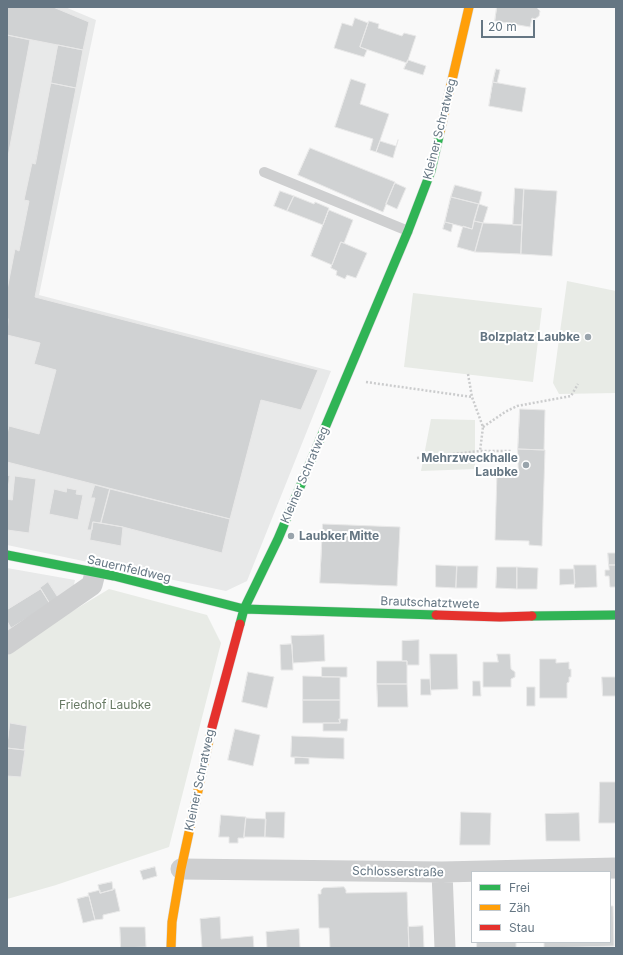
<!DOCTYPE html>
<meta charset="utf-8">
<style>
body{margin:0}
#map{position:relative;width:623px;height:955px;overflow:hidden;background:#f9f9f9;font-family:Inter,sans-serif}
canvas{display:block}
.frame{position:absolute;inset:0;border:8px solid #657683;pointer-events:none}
.legend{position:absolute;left:471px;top:871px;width:140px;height:72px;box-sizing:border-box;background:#fff;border:1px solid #c1c8cd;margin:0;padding:5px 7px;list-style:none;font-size:12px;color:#657683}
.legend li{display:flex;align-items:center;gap:8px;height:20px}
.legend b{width:20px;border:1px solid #c1c8cd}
.scale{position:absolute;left:481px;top:20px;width:54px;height:18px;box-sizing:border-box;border:2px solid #657683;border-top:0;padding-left:5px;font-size:12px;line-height:14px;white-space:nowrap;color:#657683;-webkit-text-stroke:3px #fff;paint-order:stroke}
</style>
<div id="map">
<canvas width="623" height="955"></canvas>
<div class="frame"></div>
<ul class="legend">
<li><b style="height:5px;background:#30b455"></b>Frei</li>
<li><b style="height:5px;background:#ff9f0a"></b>Zäh</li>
<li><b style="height:5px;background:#e5322d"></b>Stau</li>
</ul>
<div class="scale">20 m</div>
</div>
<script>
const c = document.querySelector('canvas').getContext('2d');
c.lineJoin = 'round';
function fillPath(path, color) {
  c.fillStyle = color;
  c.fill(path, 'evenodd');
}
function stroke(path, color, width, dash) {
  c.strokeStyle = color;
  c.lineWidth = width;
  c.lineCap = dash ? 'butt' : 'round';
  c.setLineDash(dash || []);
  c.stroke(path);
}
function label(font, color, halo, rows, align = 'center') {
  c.font = font + ' Inter,sans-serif';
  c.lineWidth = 4;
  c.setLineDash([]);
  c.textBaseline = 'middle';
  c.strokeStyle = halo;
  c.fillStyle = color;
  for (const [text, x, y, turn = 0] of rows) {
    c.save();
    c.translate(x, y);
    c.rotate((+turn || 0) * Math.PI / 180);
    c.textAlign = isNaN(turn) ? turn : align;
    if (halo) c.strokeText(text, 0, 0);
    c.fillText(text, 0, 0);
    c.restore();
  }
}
const built = new Path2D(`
 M7 7H65L96 20 39 295 331 371 247 581 226 591 7 545Z
 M7 568 75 580 72 594 7 638Z`);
const green = new Path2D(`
 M567 281 616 291V393L559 394 553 383Z
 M413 293 542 308 533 382 404 367Z
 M431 419 475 420V469L421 471Z
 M109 589 207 615 221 643 169 847 56 885 7 899V653L23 641Z`);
const building = new Path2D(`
 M7 7H53L89 22 83 50 7 35Z
 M497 7H536L540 11 539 16 535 19 532 18 530 27 495 21Z
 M355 18 368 23 360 47 367 50 364 57 334 48 342 23 352 26Z
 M369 21 379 24 378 28 402 36 404 33 416 36 407 63 360 47Z
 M7 35 30 40 7 162Z
 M58 45 83 50 76 88 51 83Z
 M408 60 426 66 423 75 404 69Z
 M496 69 500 70 497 83 493 82Z
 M351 79 366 84 360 104 389 114 376 152 370 150 373 139 335 127Z
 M493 82 526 88 522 112 489 106Z
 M51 83 76 88 35 297 318 370 301 410 261 400 230 519 7 462V434L9 426 39 434 56 370 34 364 40 343 7 335 8 319 7 317V290L15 249 19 251 29 201 24 200 32 163 35 164Z
 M398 140 393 158 376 152 380 141 396 146Z
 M310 148 395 182 383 212 298 175Z
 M395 183 406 188 397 209 386 204Z
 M455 185 482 192 479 204 451 197Z
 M515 188 524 189 522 225H513Z
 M524 189 557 191 552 256 521 254Z
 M280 191 294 196 287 211 274 206Z
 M294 196 314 204 315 202 329 208 323 225 287 211Z
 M451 197 479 204 472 229 445 222Z
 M479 204 488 207 483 223 474 221Z
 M329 210 353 220 344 243 341 242 332 265 311 256Z
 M474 221 483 223 475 252 457 247 463 226 472 229Z
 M445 222 453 224 451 232 443 229Z
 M483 223 522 225 521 254 475 252Z
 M341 242 367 253 356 278 347 275 345 279 336 275 337 271 331 268Z
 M520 409 545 410 544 450 518 449Z
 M518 449 545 450 542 546 529 545V541L495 540 497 472H518Z
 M7 475 10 476 7 494Z
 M15 476 36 479 29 533 7 530V499L12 500Z
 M95 485 110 489 101 523 93 522 92 530H87L95 498H91Z
 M67 488 77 490 76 494 83 495 78 520 49 514 54 489 66 492Z
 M110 489 230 519 222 553 123 527 101 523Z
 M93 522 123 527 121 546 90 540Z
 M323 524 400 527 397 586 320 583Z
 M608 553H616V565H609Z
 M436 565 457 566 456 588 436 587Z
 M574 565H596L597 587 575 588Z
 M609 565H616V587H610L609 576H605V570H609Z
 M457 566H478L477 588H456Z
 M497 567H517V589L496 588Z
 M517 567 538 568 537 589H517Z
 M560 569H574L575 584 560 585Z
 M48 582 59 599 50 604 40 588Z
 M41 589 50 604 11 628 7 621V610Z
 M324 635 325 661 293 663 291 636Z
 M419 640V665H407V661H402V641Z
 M292 644 293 670H281L280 645Z
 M430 654H457L458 689 431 690Z
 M497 654H510L511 669 515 672V677L511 679V687H483V662H498Z
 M540 659H556V663L569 662V669H571V677H569V682L567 683V698H540Z
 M377 661H407V684H377Z
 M322 667H347V677H322Z
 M248 672 274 677 267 708 242 702Z
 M303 676 340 677V700H303Z
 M602 677H616V696H603Z
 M421 679H430L431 695H421Z
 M473 681H480L481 696H473Z
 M377 684H407L408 707H378Z
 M527 687H535V706H527Z
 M303 700H340V723H303Z
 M339 719H348L347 731H323V723H340Z
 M10 723 27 726 24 750 7 748Z
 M235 729 260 735 253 766 228 760Z
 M292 736 344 738V759L291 757Z
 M7 748 25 750 21 777 7 776Z
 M295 757 309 758V764H295Z
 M600 782H616V823H599Z
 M266 812H285L284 838 265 837Z
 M461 812 491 813 490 845H460Z
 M579 813 580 841H546L545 814Z
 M221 815 246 817 244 838H238V843H229V837H219Z
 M246 818 266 819 265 837H244Z
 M155 867 157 876 143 880 140 871Z
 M112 882 113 890 100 893 98 885Z
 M344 887 346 890V893L407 892 409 948H330L329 928H319L318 894H321V890L323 888Z
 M115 889 120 911 103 915V919L95 920 88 893 100 890V893Z
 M89 896 95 920 83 923 77 899Z
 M610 906H613L614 946 544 948V942H610Z
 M220 917 221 939 253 936 254 948H202L200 919Z
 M423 926 424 948H409L408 927Z
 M120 927H145L146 947 121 948Z
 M299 929 300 948H267L266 932Z
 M477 942H516V948H477Z`);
const path = new Path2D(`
 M468 374 472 397 483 427 480 451
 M366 382 472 397
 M483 427 505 412 517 406 571 396 578 384
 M417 458 480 451H512`);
const lane = new Path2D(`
 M264 172 408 231`);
const street = new Path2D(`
 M7 644 92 585 95 573
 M181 869 442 872 616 868
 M442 872 445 948`);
const fast = new Path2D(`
 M7 555 114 576 244 609 436 615
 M532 616 616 615
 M240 624 244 609 278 539 408 231 431 171 440 132`);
const slow = new Path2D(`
 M440 132 469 7
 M171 948 172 922 181 869 211 731`);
const jam = new Path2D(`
 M436 615 500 617 532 616
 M211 731 240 624`);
const markers = [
 [588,337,4,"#99a4ac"],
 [526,465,4,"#99a4ac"],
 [291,536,4,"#99a4ac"]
];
const streetNames = [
 ["Kleiner Schratweg",440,129,-76],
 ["Kleiner Schratweg",305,475,-67],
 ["Sauernfeldweg",129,569,13],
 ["Brautschatztwete",430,603,2],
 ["Kleiner Schratweg",200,780,-78],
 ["Schlosserstraße",398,872,1]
];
const poiNames = [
 ["Bolzplatz Laubke",580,337],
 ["Mehrzweckhalle",518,458],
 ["Laubke",518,472],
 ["Laubker Mitte",299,536,"left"]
];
const parkNames = [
 ["Friedhof Laubke",105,705]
];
fillPath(built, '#e8e9e9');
fillPath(green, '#e8ebe6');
fillPath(building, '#d0d2d3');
stroke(building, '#e8e8e8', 1);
stroke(fast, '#d5d6d7', 10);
stroke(slow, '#d5d6d7', 10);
stroke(jam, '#d5d6d7', 10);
stroke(path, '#cbcccd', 2.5, [2, 2]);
stroke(lane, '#cecfd0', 10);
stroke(street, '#cecfd0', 21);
stroke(fast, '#30b455', 9);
stroke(slow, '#ff9f0a', 9);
stroke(jam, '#e5322d', 9);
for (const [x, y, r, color] of markers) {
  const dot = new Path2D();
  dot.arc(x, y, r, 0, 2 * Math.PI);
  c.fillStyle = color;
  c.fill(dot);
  stroke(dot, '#fff', 1.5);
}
label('12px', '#657683', '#fff', streetNames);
label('bold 12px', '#657683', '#fff', poiNames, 'right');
label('12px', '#687a64', '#fff', parkNames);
</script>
